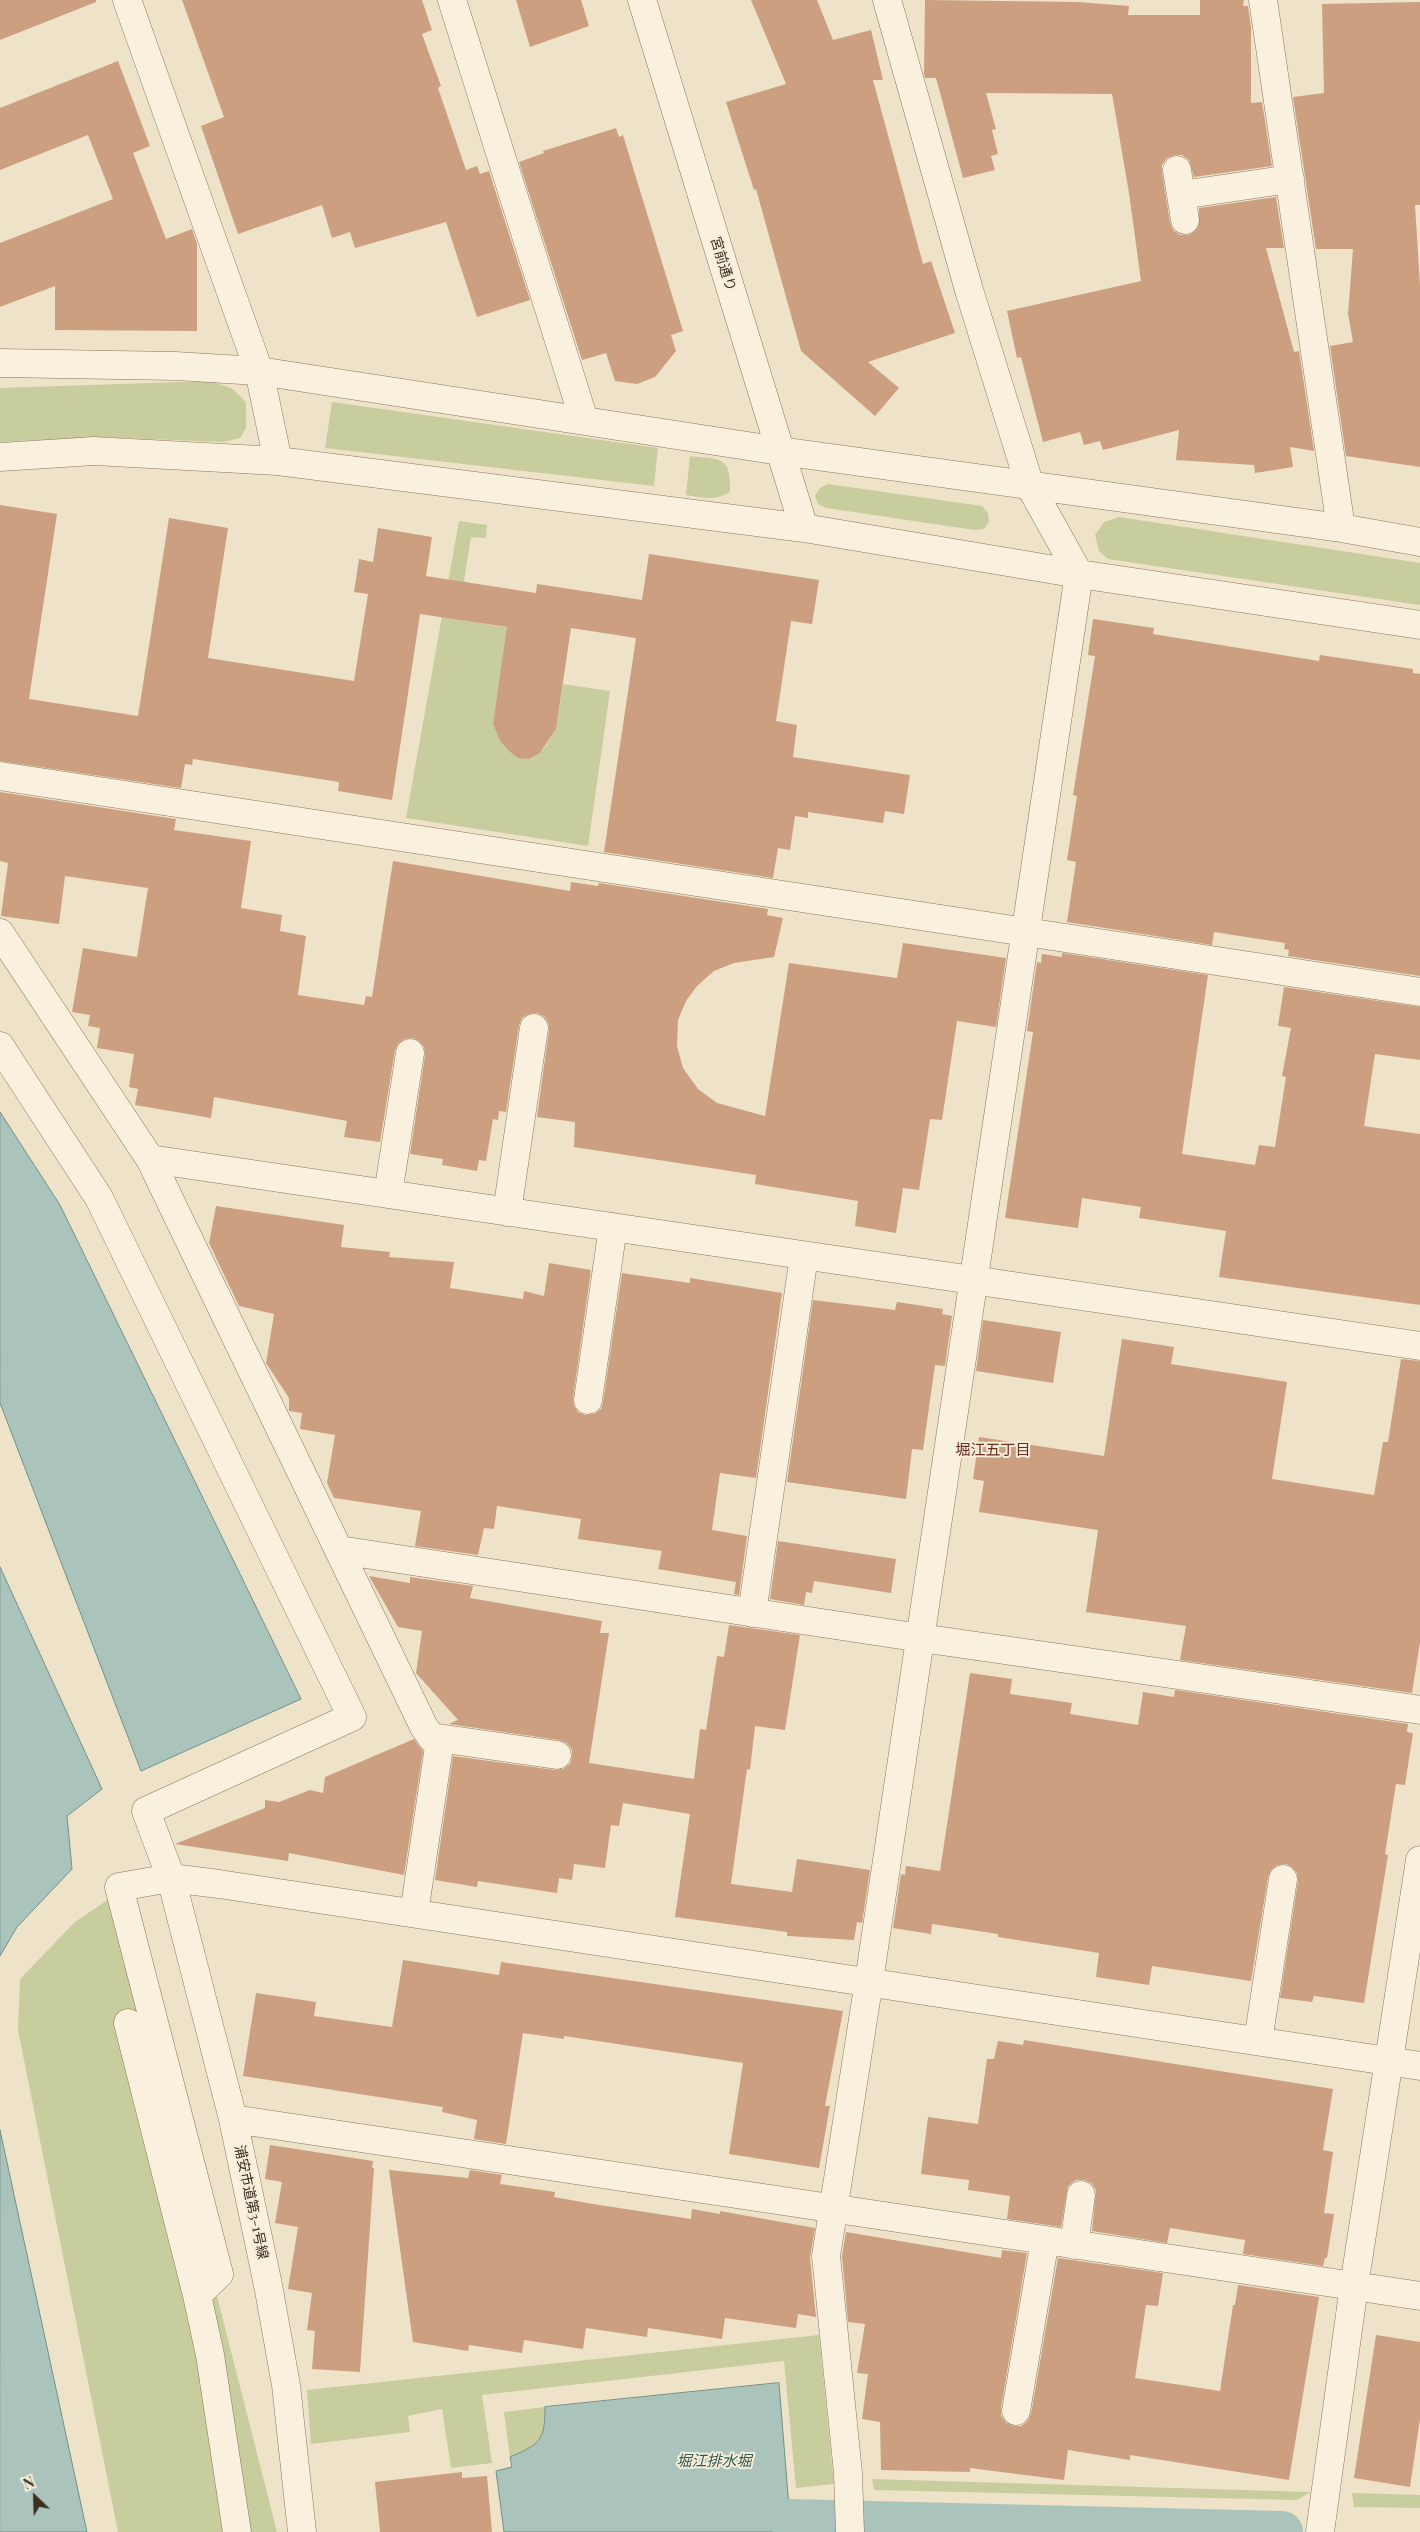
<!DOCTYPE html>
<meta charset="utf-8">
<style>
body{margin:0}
#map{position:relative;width:1420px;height:2532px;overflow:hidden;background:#eee3c9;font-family:"Playfair Display",serif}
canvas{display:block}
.north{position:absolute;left:10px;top:2472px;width:50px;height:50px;-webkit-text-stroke:4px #f6edd9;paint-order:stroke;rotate:336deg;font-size:14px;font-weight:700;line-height:20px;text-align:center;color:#3c2e21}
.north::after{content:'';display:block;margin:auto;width:18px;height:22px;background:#3c2e21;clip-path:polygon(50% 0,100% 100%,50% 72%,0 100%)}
</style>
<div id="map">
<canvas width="1420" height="2532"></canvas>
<div class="north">N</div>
</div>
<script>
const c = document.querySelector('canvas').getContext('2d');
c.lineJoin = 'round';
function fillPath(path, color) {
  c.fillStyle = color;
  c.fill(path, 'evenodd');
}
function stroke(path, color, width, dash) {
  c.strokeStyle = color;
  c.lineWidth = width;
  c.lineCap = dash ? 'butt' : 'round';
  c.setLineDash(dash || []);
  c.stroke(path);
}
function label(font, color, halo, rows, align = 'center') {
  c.font = font + ' "Playfair Display","Noto Sans JP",serif';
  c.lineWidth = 4;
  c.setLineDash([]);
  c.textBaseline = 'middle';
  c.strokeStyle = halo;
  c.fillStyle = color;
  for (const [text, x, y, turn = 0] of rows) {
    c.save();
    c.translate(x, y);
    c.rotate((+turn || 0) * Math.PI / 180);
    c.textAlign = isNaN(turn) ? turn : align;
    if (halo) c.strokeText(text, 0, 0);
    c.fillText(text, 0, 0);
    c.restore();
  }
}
const green = new Path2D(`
 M211 381 233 389 246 402V428L240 438 223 442 96 437 0 442V388Z
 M332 402 658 448 654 486 325 448Z
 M690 456C722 460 731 455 730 492 715 501 703 498 686 495Z
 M828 484 982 506 988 513 989 522 984 529 975 530 826 508 818 504 815 496 820 488Z
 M1119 517 1420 563V605L1108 559 1099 551 1095 535 1104 522Z
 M459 521 487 525 486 538 471 537 464 581 468 583 463 620 509 628 493 724 500 741 510 752 518 757 529 759 540 753 547 744 556 729 563 684 610 691 588 846 406 818Z
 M115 1895 277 2532H118L18 2030 20 1979 75 1922Z
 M819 2335 834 2484 796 2488 784 2361 482 2395 492 2463 451 2468 442 2409 408 2416 410 2432 311 2444 307 2390Z
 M545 2407C545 2441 540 2444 510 2457L504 2412Z
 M872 2479 1311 2492 1297 2500 874 2490Z
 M1352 2493 1420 2495V2508L1354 2507Z`);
const water = new Path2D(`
 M0 1112 60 1205 301 1699 141 1771 0 1403Z
 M0 1567 102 1789 67 1816 72 1869 17 1927 0 1956Z
 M0 2130 87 2532H0Z
 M779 2383 791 2532H504L496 2471 512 2467 510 2457C540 2444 545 2441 545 2407Z`);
const canal = new Path2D(`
 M790 2520 1282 2532`);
const building = new Path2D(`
 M0 0H96V2L0 40Z
 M182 0H422L432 30 422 34 441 86 438 88 466 170 477 166 480 174 489 171 530 300 477 317 446 222 355 248 350 232 332 238 322 205 238 234 201 126 224 117Z
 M516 0H581L589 26 530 47Z
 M751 0H817L833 40 871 30 883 80H873L923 264 931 261 955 333 868 362 899 388 875 416 801 351 756 189 754 190 726 102 786 84Z
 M925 0 1078 2 1129 6 1128 15H1200V0H1244L1243 6H1248L1251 27V103L1262 102 1272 166 1194 177 1189 160 1182 155H1175L1167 158 1162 165V172L1170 223 1173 230 1180 235H1188L1194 232 1199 226V208L1276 197 1284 248H1266L1294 352 1299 351 1314 451 1290 447 1293 467 1255 473 1254 465 1176 460 1179 430 1103 450 1100 441 1084 445 1080 432 1043 442 1021 357 1017 358 1007 311 1141 281 1129 193 1112 94 986 93 996 129 992 130 998 154 991 156 995 170 963 178 936 78H925L924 73Z
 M1420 2V205H1415L1420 286V467L1346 456 1330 346 1353 342 1348 314 1353 249H1316L1293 97 1324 93 1322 4Z
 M118 61 150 146 133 153 166 239 192 229 197 244V331L55 330V286L0 307V243L113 199 88 135 0 170V108Z
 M616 128 619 137 623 135 683 331 671 335 676 351 655 377 637 384 615 381 606 353 582 360 519 162 544 153 543 151Z
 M0 505 57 514 29 699 138 716 169 518 228 528 208 658 354 681 368 594 354 592 359 559 373 562 378 528 432 537 426 576 536 593 537 584 642 600 649 554 819 580 812 624 791 621 776 721 797 725 793 757 910 775 904 814 885 811 883 823 808 812V818L795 816 790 850 778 848 773 878 604 852 636 638 571 628 556 729 540 753 529 759 518 758 510 752 500 741 493 724 507 627 420 614 392 800 338 791 339 782 193 759 192 765 185 764 181 788 0 761Z
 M1093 619 1154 628 1153 634 1319 661 1320 655 1413 669V673L1420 674V976L1288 956 1289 950 1284 949 1285 943 1214 932 1212 945 1067 922 1076 862 1067 860 1077 796 1073 795 1095 656 1088 655Z
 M0 792 176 819 174 830 251 841 241 908 282 915 280 931 306 936 298 995 364 1005 366 996 372 997 393 861 570 891 571 882 598 886 599 883 768 909 767 915 783 918 774 957 734 963 714 971 697 986 686 1001 678 1020 677 1046 683 1068 698 1089 717 1103 765 1116 789 963 897 978 903 943 1006 958 996 1027 957 1021 942 1120 930 1119 919 1190 903 1188 896 1233 855 1226 858 1201 755 1184 756 1175 574 1147 575 1122 537 1117 549 1030 548 1022 544 1016 537 1013 528 1014 522 1018 519 1025 506 1112 499 1111 498 1120 493 1119 486 1161 479 1160 477 1171 442 1165 443 1159 410 1154 425 1055 424 1047 419 1041 413 1038 404 1039 398 1044 395 1050 380 1142 344 1137 347 1121 214 1097 211 1118 135 1105 138 1089 129 1087 134 1054 97 1048 100 1028 88 1026 90 1015 72 1012 83 948 137 957 148 888 65 876 59 924 1 916 8 863 0 861Z
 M1062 953 1208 975 1182 1154 1255 1165 1259 1145 1275 1147 1286 1077 1282 1076 1291 1028 1278 1026 1284 987 1420 1007V1060L1375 1054 1364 1126 1420 1134V1305L1219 1277 1226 1231 1139 1218 1141 1207 1082 1198 1078 1228 1005 1218 1033 1032 1027 1031 1037 962 1041 963 1042 954 1062 957Z
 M216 1206 344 1225 341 1247 390 1252 389 1257 454 1262 450 1288 523 1299 524 1291 544 1296 549 1263 591 1270 573 1398 574 1406 578 1412 585 1415 594 1414 601 1409 603 1402 622 1273 690 1283V1278L782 1293 756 1478 720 1473 712 1530 747 1536 739 1595 734 1594 736 1582 658 1569 662 1551 578 1539 581 1519 497 1506 494 1529 484 1528 478 1555 415 1546 421 1511 334 1498 327 1483 335 1435 300 1429 302 1413 289 1411V1398L266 1363 274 1314 239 1306 209 1243Z
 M813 1300 895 1310 897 1302 943 1309 942 1314 952 1316 945 1366 935 1365 923 1450 912 1449 906 1499 787 1482Z
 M983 1320 1061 1332 1053 1383 976 1371Z
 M1122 1339 1174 1347 1171 1364 1287 1382 1272 1479 1374 1495 1383 1442H1388L1401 1359 1420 1361V1642L1412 1693 1180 1660 1186 1626 1086 1612 1098 1530 979 1512 984 1481 973 1479 979 1437 1104 1456Z
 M778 1541 896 1559 891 1593 814 1581 812 1593 806 1592 804 1605 770 1599Z
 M369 1576 410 1583V1577L473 1586 470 1598 602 1621 600 1633H609L589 1763 694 1779 700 1729 706 1730 717 1656 724 1657 729 1625 800 1635 785 1730 755 1726 750 1770 747 1769 731 1884 792 1892 797 1859 870 1870 862 1923 857 1922 854 1940 787 1936V1932L675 1917 690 1814 623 1803 619 1826 611 1825 605 1868 574 1864 572 1880 559 1878 557 1893 478 1881 477 1887 435 1880 453 1756 555 1770 563 1769 570 1764 572 1757V1750L567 1743 559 1740 449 1724 458 1720 416 1673 422 1631 398 1627Z
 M970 1673 1012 1679 1010 1694 1072 1703 1070 1714 1138 1725 1143 1692 1174 1697 1175 1690 1408 1724 1407 1732 1413 1733 1405 1785 1396 1784 1385 1854 1388 1855 1364 2003 1314 1996 1312 2002 1280 1998 1298 1881 1297 1873 1292 1867 1286 1864 1277 1865 1271 1870 1268 1877 1251 1981 1152 1966 1149 1985 1096 1977 1099 1953 998 1937V1934L932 1924 931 1934 893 1928 901 1874 905 1875 906 1866 940 1871Z
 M414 1739 423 1751 404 1875 289 1853 288 1861 175 1844 265 1808V1800L279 1802 310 1790 323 1793 325 1777Z
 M403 1960 499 1975 501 1962 843 2011 825 2106H830L819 2168 729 2154 743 2063 564 2036V2039L523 2033 506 2144 474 2139 477 2120 442 2112 443 2107 243 2076 256 1993 316 2002 314 2016 392 2027Z
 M1024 2040 1333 2089 1323 2150 1333 2152 1324 2213 1334 2214 1327 2258H1325L1323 2266 1243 2254 1245 2240 1170 2228 1167 2243 1092 2231 1096 2190 1091 2183 1084 2180H1076L1068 2186 1061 2227 1007 2219 1010 2196 968 2190 969 2180 921 2174 928 2117 978 2124 987 2059H994L998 2041 1023 2045Z
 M270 2145 373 2161 372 2168H374L360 2372 312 2369 315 2331 307 2330 312 2293 288 2289 298 2227 275 2223 282 2182 265 2179Z
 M389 2170 468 2178 470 2170 502 2175 500 2184 555 2192 554 2197 593 2204 691 2219 692 2209 720 2214V2211L815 2228 810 2258 816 2317 798 2314 796 2328 725 2318 722 2339 648 2328 647 2337 586 2328 583 2349 524 2340 522 2353 469 2345 468 2351 413 2342Z
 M846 2232 1001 2258 1002 2250 1027 2253 1001 2408V2416L1006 2423 1014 2426H1021L1028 2421 1031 2414 1058 2258 1163 2273 1158 2306 1146 2305 1135 2378 1220 2391 1233 2305H1235L1238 2285 1319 2297 1289 2480 1130 2455V2460L1068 2450 1064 2480 970 2468V2472L881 2470 880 2422 862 2419 868 2374 857 2373 865 2324 848 2322 842 2256Z
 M1376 2335 1420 2342V2419L1410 2487 1354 2478Z
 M462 2472V2478L487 2476 492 2532H380L375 2482Z`);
const minor = new Path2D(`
 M127 0 259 371 278 461
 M452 0 584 420
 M642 0 804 528
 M1263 0 1341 528
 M1177 170 1185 220
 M1181 195 1290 179
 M0 363 175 366 259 371 780 451 1341 528 1420 542
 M0 457 94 451 278 461 804 528 1079 574 1420 625
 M0 776 1420 992
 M0 933 150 1159 424 1727 439 1747 414 1913
 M0 1046 99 1198 352 1717 146 1811 171 1878 233 2119 268 2285 286 2385 302 2532
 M150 1159 1420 1346
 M388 1194 410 1053
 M507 1212 534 1028
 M588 1400 613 1227
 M339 1550 921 1638 1420 1710
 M752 1613 804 1256
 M431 1737 557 1755
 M128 2023 197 2295 210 2355 237 2532
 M1258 2041 1283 1879
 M233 2119 1420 2296
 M1074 2245 1081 2195
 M197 2295 219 2274 119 1887 171 1878 219 1884 1420 2066
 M1016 2411 1045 2240
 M850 2532 848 2473 826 2256 869 1981 1079 574 1030 486 969 290 887 0
 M1320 2532 1354 2286 1420 1860`);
const streetNames = [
 ["宮前通り",723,264,73],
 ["浦安市道第3-1号線",251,2202,78]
];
const neighbourhoodNames = [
 ["堀江五丁目",993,1450]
];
const waterNames = [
 ["堀江排水堀",714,2461]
];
fillPath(green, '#c8cd9d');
fillPath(water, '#aac3bb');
stroke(water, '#709189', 1);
stroke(canal, '#aac3bb', 42);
fillPath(building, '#cc9f80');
stroke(minor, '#8b755e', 29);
stroke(minor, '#f9f0dd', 28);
label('14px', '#3c2e21', '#f6edd9', streetNames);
label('15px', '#682f21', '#f6edd9', neighbourhoodNames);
label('italic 15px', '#315b58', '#f6edd9', waterNames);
</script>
